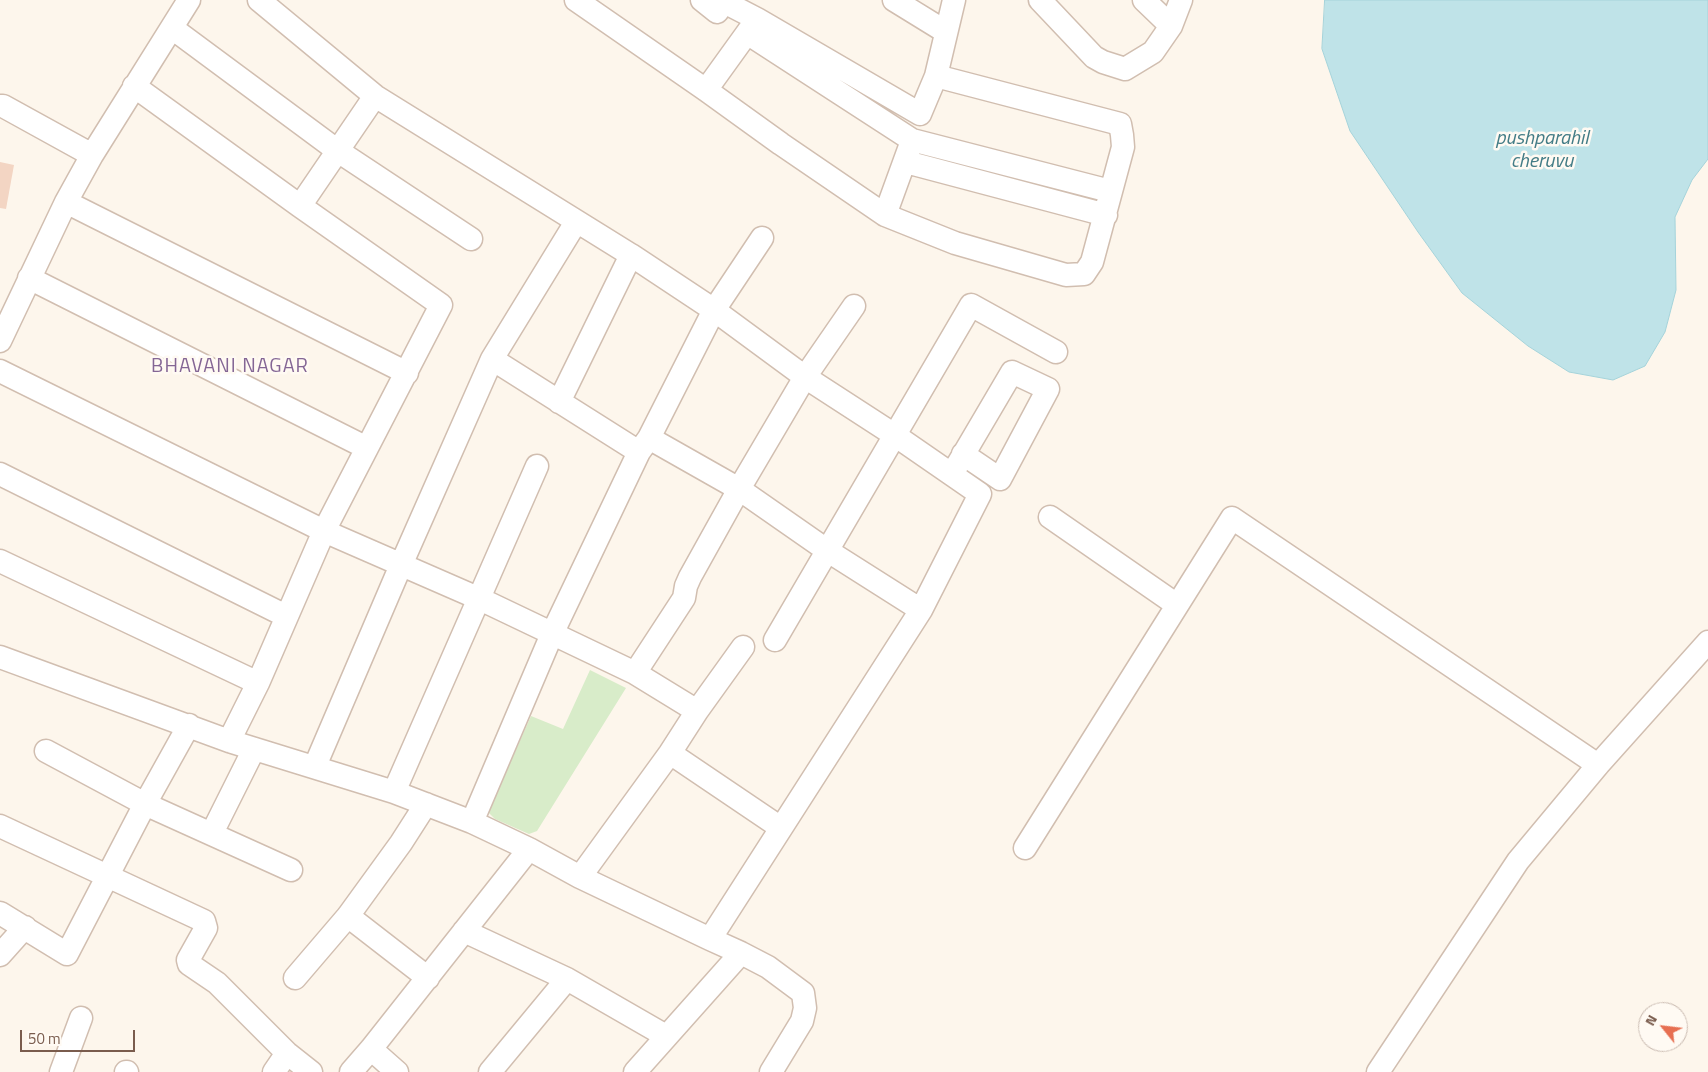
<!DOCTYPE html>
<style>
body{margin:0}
#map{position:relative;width:1708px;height:1072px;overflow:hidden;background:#fdf6ec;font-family:"Titillium Web",sans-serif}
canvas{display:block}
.north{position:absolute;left:1638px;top:1002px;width:50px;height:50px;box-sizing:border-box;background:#fffaf3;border:1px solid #cabbb1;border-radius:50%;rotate:299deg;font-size:14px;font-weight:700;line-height:20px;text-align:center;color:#7a5c4d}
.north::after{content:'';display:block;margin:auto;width:18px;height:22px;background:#e76f51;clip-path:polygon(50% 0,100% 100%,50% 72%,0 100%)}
.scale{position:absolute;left:20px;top:1030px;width:115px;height:22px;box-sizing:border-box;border:2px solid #7a5c4d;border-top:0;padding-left:6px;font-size:15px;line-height:18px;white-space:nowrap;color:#7a5c4d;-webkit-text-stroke:4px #fffaf3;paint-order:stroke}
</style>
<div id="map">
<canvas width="1708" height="1072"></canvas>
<div class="north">N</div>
<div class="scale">50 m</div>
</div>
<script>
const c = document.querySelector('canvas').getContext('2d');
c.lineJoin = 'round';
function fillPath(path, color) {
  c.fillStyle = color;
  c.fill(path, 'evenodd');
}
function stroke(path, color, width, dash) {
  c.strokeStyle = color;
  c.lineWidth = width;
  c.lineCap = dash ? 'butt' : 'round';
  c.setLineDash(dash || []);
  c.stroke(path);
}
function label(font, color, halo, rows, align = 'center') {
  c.font = font + ' "Titillium Web",sans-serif';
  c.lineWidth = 5;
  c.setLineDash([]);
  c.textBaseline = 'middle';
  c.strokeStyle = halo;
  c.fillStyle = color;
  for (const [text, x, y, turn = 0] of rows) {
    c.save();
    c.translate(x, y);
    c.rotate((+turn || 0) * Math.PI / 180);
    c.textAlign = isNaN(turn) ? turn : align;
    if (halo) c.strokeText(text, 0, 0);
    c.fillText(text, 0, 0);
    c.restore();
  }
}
const green = new Path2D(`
 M590 670 626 688 537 831 529 834 495 819 488 812 531 716 563 729Z`);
const water = new Path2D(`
 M1325 0H1708V159L1692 180 1675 217 1676 290 1665 332 1645 366 1613 380 1569 372 1528 346 1462 293 1418 232 1350 131 1322 49Z`);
const building = new Path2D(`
 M0 162 14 165 6 209 0 208Z`);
const minor = new Path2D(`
 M259 0 375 96 631 255 714 310 805 377 896 436 980 494 921 610 710 939
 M576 0 706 90 781 144 885 215 955 243 1066 275 1084 274 1092 262 1123 147 1122 135 1120 124 936 76 954 0
 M702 0 717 12 724 2
 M725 0 724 2 757 19 920 114 936 76
 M894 0 946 32
 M1040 0 1094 57 1103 62 1125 69 1153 52 1171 26 1181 0
 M1144 0 1171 26
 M172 28 338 151 471 239
 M747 33 912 140 1110 191
 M134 86 300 206 441 305 324 531 258 683 229 741
 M706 90 755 22
 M0 106H3L92 155
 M906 162 1106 215
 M66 202 407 373
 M300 206 375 96
 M885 215 909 149
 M576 222 492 359 639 452
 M29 278 367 448
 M0 341 66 202 92 155 189 0
 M0 371 324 531 480 599 635 673 697 711
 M559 402 631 255
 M649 438 739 489 828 551 921 610
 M0 474 286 616
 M952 474 1012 372 1048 389 1000 479 963 454
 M1050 517 1177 605
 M0 561 258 683
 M775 640 971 305 1056 352
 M0 657 229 741 394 792 472 822 529 849 580 877 710 939 741 953 768 967 803 993 805 1008 802 1021 771 1072
 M635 673 684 598 686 586 690 577 739 489 805 377 854 306
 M46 751 145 804 291 870
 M670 753 781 828
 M315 766 401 565 492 359
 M394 792 537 466
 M472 822 552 634 639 452 649 438 714 310 762 238
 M0 826 204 921 206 928 188 960 189 964 217 983 287 1053 311 1072
 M212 833 254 749
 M1025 848 1232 518 1598 765
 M580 877 670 753 697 711 743 647
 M0 913 67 954 145 804 189 725
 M348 916 428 978
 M464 931 567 979 666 1036
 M0 955 25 927
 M295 978 348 916 401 843 426 804
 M371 1049 397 1072
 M61 1072 81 1018
 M126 1072H127
 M274 1072 287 1053
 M351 1072 371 1049 529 849
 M490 1072 567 979
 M635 1072 741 953
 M1378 1072 1518 861 1598 765 1708 642`);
const waterNames = [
 ["pushparahil",1542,139],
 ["cheruvu",1542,162]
];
const neighbourhoodNames = [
 ["BHAVANI NAGAR",230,367]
];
fillPath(green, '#d8ecc9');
fillPath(water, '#bfe3e8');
stroke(water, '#a5d3da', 1);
fillPath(building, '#f3d5c3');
stroke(minor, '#d1beb0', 25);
stroke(minor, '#fff', 22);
label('italic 20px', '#437c86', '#fffaf3', waterNames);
c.letterSpacing = '1px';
label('20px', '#846695', '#fffaf3', neighbourhoodNames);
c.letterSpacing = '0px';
</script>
